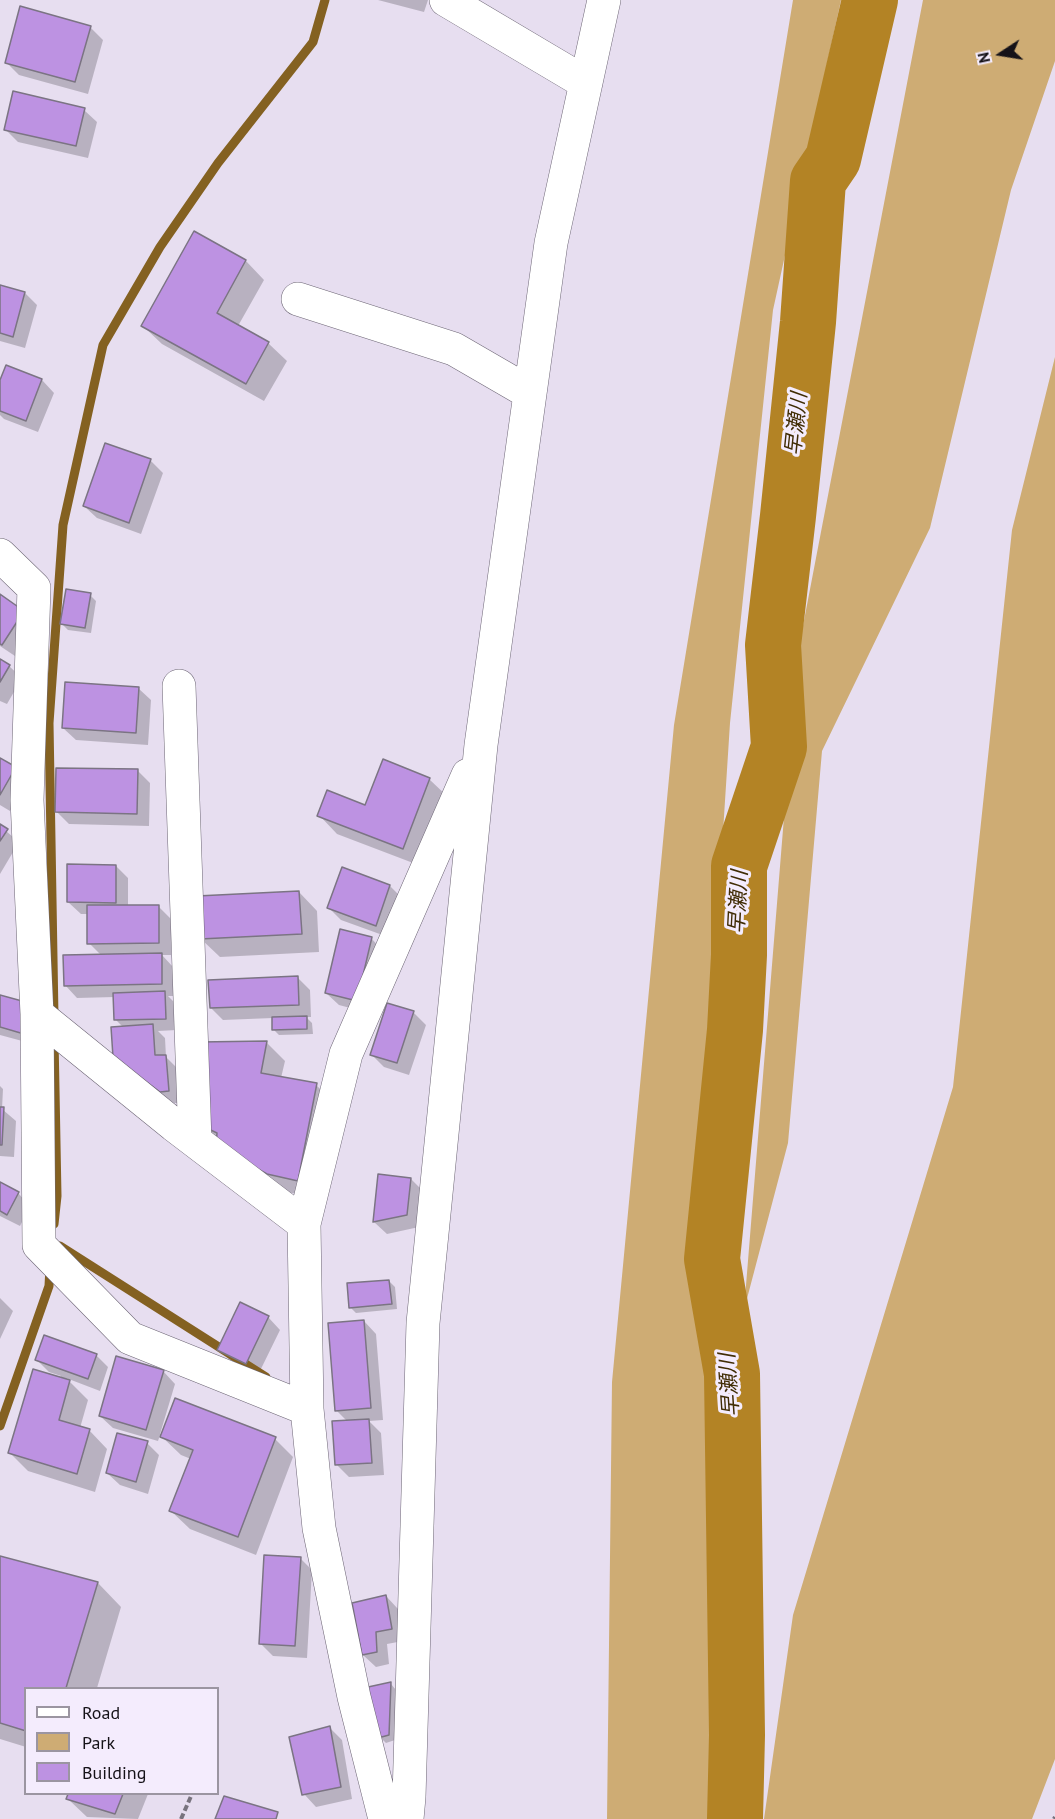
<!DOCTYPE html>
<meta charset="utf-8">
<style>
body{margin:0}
#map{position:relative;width:1055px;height:1819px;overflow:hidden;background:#e7def0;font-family:"PT Sans",sans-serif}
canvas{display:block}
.legend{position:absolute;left:24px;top:1687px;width:195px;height:108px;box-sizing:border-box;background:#f4ecfd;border:2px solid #9b95a1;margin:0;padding:8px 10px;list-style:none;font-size:18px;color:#151218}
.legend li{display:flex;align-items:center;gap:12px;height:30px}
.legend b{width:30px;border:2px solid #9b95a1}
.north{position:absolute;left:971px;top:24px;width:60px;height:60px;-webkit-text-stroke:4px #f4ecfd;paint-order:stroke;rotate:258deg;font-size:16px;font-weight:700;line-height:24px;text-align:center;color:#151218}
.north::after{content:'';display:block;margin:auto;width:21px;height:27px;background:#151218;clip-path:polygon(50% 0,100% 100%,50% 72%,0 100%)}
</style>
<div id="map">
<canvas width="1055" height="1819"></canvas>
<ul class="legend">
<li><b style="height:8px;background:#fff"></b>Road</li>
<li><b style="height:16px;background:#ceac74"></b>Park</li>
<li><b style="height:16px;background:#bd92e2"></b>Building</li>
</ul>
<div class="north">N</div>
</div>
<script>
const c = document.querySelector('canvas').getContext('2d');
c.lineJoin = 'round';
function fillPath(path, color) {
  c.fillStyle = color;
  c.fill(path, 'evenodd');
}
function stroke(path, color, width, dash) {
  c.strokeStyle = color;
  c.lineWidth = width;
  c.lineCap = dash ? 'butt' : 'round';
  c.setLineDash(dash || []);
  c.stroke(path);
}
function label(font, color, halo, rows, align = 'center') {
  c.font = font + ' "PT Sans","Noto Sans JP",sans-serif';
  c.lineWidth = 6;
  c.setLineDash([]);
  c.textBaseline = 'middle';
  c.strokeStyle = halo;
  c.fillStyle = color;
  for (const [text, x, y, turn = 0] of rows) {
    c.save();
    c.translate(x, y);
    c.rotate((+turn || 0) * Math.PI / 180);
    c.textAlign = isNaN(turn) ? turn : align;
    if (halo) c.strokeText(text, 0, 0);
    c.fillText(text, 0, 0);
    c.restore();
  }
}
const green = new Path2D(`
 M793 0H841L773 310 730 723 714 972 704 1262 724 1733 719 1819H607L612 1382 674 725Z
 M923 0H1055V61L1011 190 930 528 822 751 788 1143 744 1310 797 657Z
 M1055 357V1759L1032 1819H764L793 1615 953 1087 1012 530Z`);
const shadow = new Path2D(`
 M378 0H428L424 12Z
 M90 27 103 40 88 94 19 75 6 62Z
 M84 110 97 122 88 158 18 142 5 129Z
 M195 233 246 261 264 280 238 326 268 343 287 361 264 401 162 344 143 326Z
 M0 286 25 293 37 305 25 348 0 341Z
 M7 367 42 380 54 393 38 432 4 419 0 415V385Z
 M150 460 163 473 141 534 97 518 84 506Z
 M90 595 96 601 91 633 68 630 62 624Z
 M0 596 36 624 15 656 0 646Z
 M0 661 9 666 22 678 7 704 0 701Z
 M138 688 151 700 148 745 76 740 63 728Z
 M0 760 27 781 10 811 0 805Z
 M137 770 150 783 149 826 69 824 57 812Z
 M429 779 448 797 421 866 337 834 319 815 366 807Z
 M0 826 19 842 0 874Z
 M116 866 128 878V906H158L171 919V955H162L173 967 174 996H168L177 1005V1030L158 1031 165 1038 166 1057 178 1069 181 1103H174L127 1069 124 1028 115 1019V997L77 998 65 985 101 955 89 943 88 914H81L68 902Z
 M390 886 402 898 388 937 341 920 329 908Z
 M299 892 317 911 319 952 220 957 201 939Z
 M371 938 383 951 369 1013 339 1005 326 993Z
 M298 978 310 990 311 1017H306L312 1023 313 1034 279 1035 274 1030 273 1018 223 1020 211 1008Z
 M0 996 37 1045 0 1035Z
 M413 1012 426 1025 409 1075 384 1067 372 1055Z
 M266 1042 285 1061 281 1078 316 1085 335 1103 316 1198 287 1192 236 1165 202 1124Z
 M0 1086 3 1089 2 1109 16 1121 14 1157 0 1156Z
 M379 1176 411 1179 423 1191 419 1227 387 1234 374 1222Z
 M0 1184 18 1193 30 1206 20 1226 0 1216Z
 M389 1281 395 1287 397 1309 356 1313 350 1307Z
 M0 1298 13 1311 0 1339Z
 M268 1317 280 1330 258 1375 232 1362 219 1350Z
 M364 1321 376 1334 383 1420 369 1421 381 1433 384 1475 349 1477 337 1465 348 1422 336 1410Z
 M96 1355 108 1367 100 1391 66 1378 88 1400 80 1428 89 1430 107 1449 95 1492 28 1471 10 1453 61 1376 49 1372 36 1359Z
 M163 1371 175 1384 160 1434 275 1439 293 1457 256 1555 190 1529 171 1511 191 1459 181 1455 160 1435 158 1441 113 1428 100 1416Z
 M147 1443 159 1455 148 1494 120 1485 107 1473Z
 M0 1557 98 1583 121 1607 97 1688H26V1747L0 1739Z
 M300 1558 312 1570 307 1658 273 1656 261 1644Z
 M386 1596 398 1609 403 1641 387 1644 389 1664 376 1667 363 1655Z
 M391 1684 396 1690 395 1740 386 1743 380 1737Z
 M330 1728 342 1740 352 1799 316 1807 304 1794Z
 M70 1794H148L138 1819 87 1817 68 1799Z`);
const stream = new Path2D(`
 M54 1017 49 723 63 525 103 345 160 247 218 163 313 42 325 0
 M54 1037 57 1196 54 1224
 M60 1246 266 1377
 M0 1426 49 1286 50 1267`);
const river = new Path2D(`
 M735 1819 737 1735 732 1374 712 1259 735 1030 739 955V866L779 747 773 645 788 516 808 322 818 181 833 159 870 0`);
const building = new Path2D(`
 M20 6 91 26 75 82 5 63Z
 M13 91 85 108 76 146 4 130Z
 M194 231 246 260 217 313 269 342 246 384 141 326Z
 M0 285 25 292 13 337 0 333Z
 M6 365 42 379 26 421 0 411V380Z
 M105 443 151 459 129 523 83 506Z
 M66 589 91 593 85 628 60 624Z
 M0 594 24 611 2 645 0 644Z
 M0 659 10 665 0 682Z
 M65 682 139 687 136 733 62 728Z
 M0 758 16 767 0 795Z
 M383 759 430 778 403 849 317 816 327 790 365 805Z
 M56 768 138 769 137 814 55 812Z
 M0 824 8 829 0 841Z
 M67 864 116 865V903L67 902Z
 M342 867 390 885 376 926 327 908Z
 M299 891 302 934 200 939 197 896Z
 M87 905H159V943L87 944Z
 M340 929 372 937 357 1001 325 993Z
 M162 953V984L64 986 63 955Z
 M298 976 299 1005 210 1008 208 980Z
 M165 991 166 1019 114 1020 113 993Z
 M0 995 33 1004 24 1034 0 1027Z
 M387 1003 414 1011 397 1063 370 1055Z
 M307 1016V1029L272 1030V1017Z
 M153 1024 155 1055H166L169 1091 160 1092 113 1057 111 1027Z
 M267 1041 261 1073 317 1083 298 1181 267 1174 216 1146 217 1133 200 1125 199 1042Z
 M0 1107H4L2 1145H0Z
 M378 1174 411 1178 407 1215 373 1222Z
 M0 1182 19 1192 7 1215 0 1211Z
 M389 1280 392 1304 349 1308 347 1283Z
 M240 1302 269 1316 246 1364 217 1350Z
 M364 1320 371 1408 335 1411 328 1323Z
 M44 1335 97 1354 88 1379 35 1360Z
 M116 1356 164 1370 146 1430 99 1416Z
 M33 1369 70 1380 59 1420 90 1429 77 1474 8 1453Z
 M175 1398 276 1437 238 1537 169 1511 193 1450 160 1437Z
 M369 1419 372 1463 335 1465 332 1421Z
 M117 1433 148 1441 136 1482 106 1473Z
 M264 1555 301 1557 295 1646 259 1644Z
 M0 1556 98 1582 66 1688H26V1731L0 1723Z
 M386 1595 392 1629 376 1632 377 1652 362 1655 352 1603Z
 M391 1682 389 1735 378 1738 368 1687Z
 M330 1726 341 1787 302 1795 289 1737Z
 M68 1794H123L115 1814 66 1799Z
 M224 1796 278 1812 276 1819H215Z`);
const path = new Path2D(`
 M181 1819 192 1794
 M1054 1819 1055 1817`);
const minor = new Path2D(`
 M446 0 586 83
 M298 299 454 349 530 393
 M0 555 34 588 27 800 37 1014 39 1245 130 1338 307 1409
 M179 686 195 1141
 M37 1014 174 1125 304 1224
 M385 1819 354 1697 319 1528 307 1409 304 1224 346 1054 468 775
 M407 1819 409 1797 423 1323 481 745 551 243 604 0`);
const waterNames = [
 ["早瀬川",797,424,-84],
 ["早瀬川",739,902,-87],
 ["早瀬川",730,1385,-94]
];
fillPath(green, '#ceac74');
fillPath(shadow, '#0003');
stroke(stream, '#846121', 9);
stroke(river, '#b38325', 56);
fillPath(building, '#bd92e2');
stroke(building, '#7b7483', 1.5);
stroke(minor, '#6d6675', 34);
stroke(path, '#78737e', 4, [6, 3]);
stroke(minor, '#fff', 33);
label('italic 21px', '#402c05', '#f4ecfd', waterNames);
</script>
